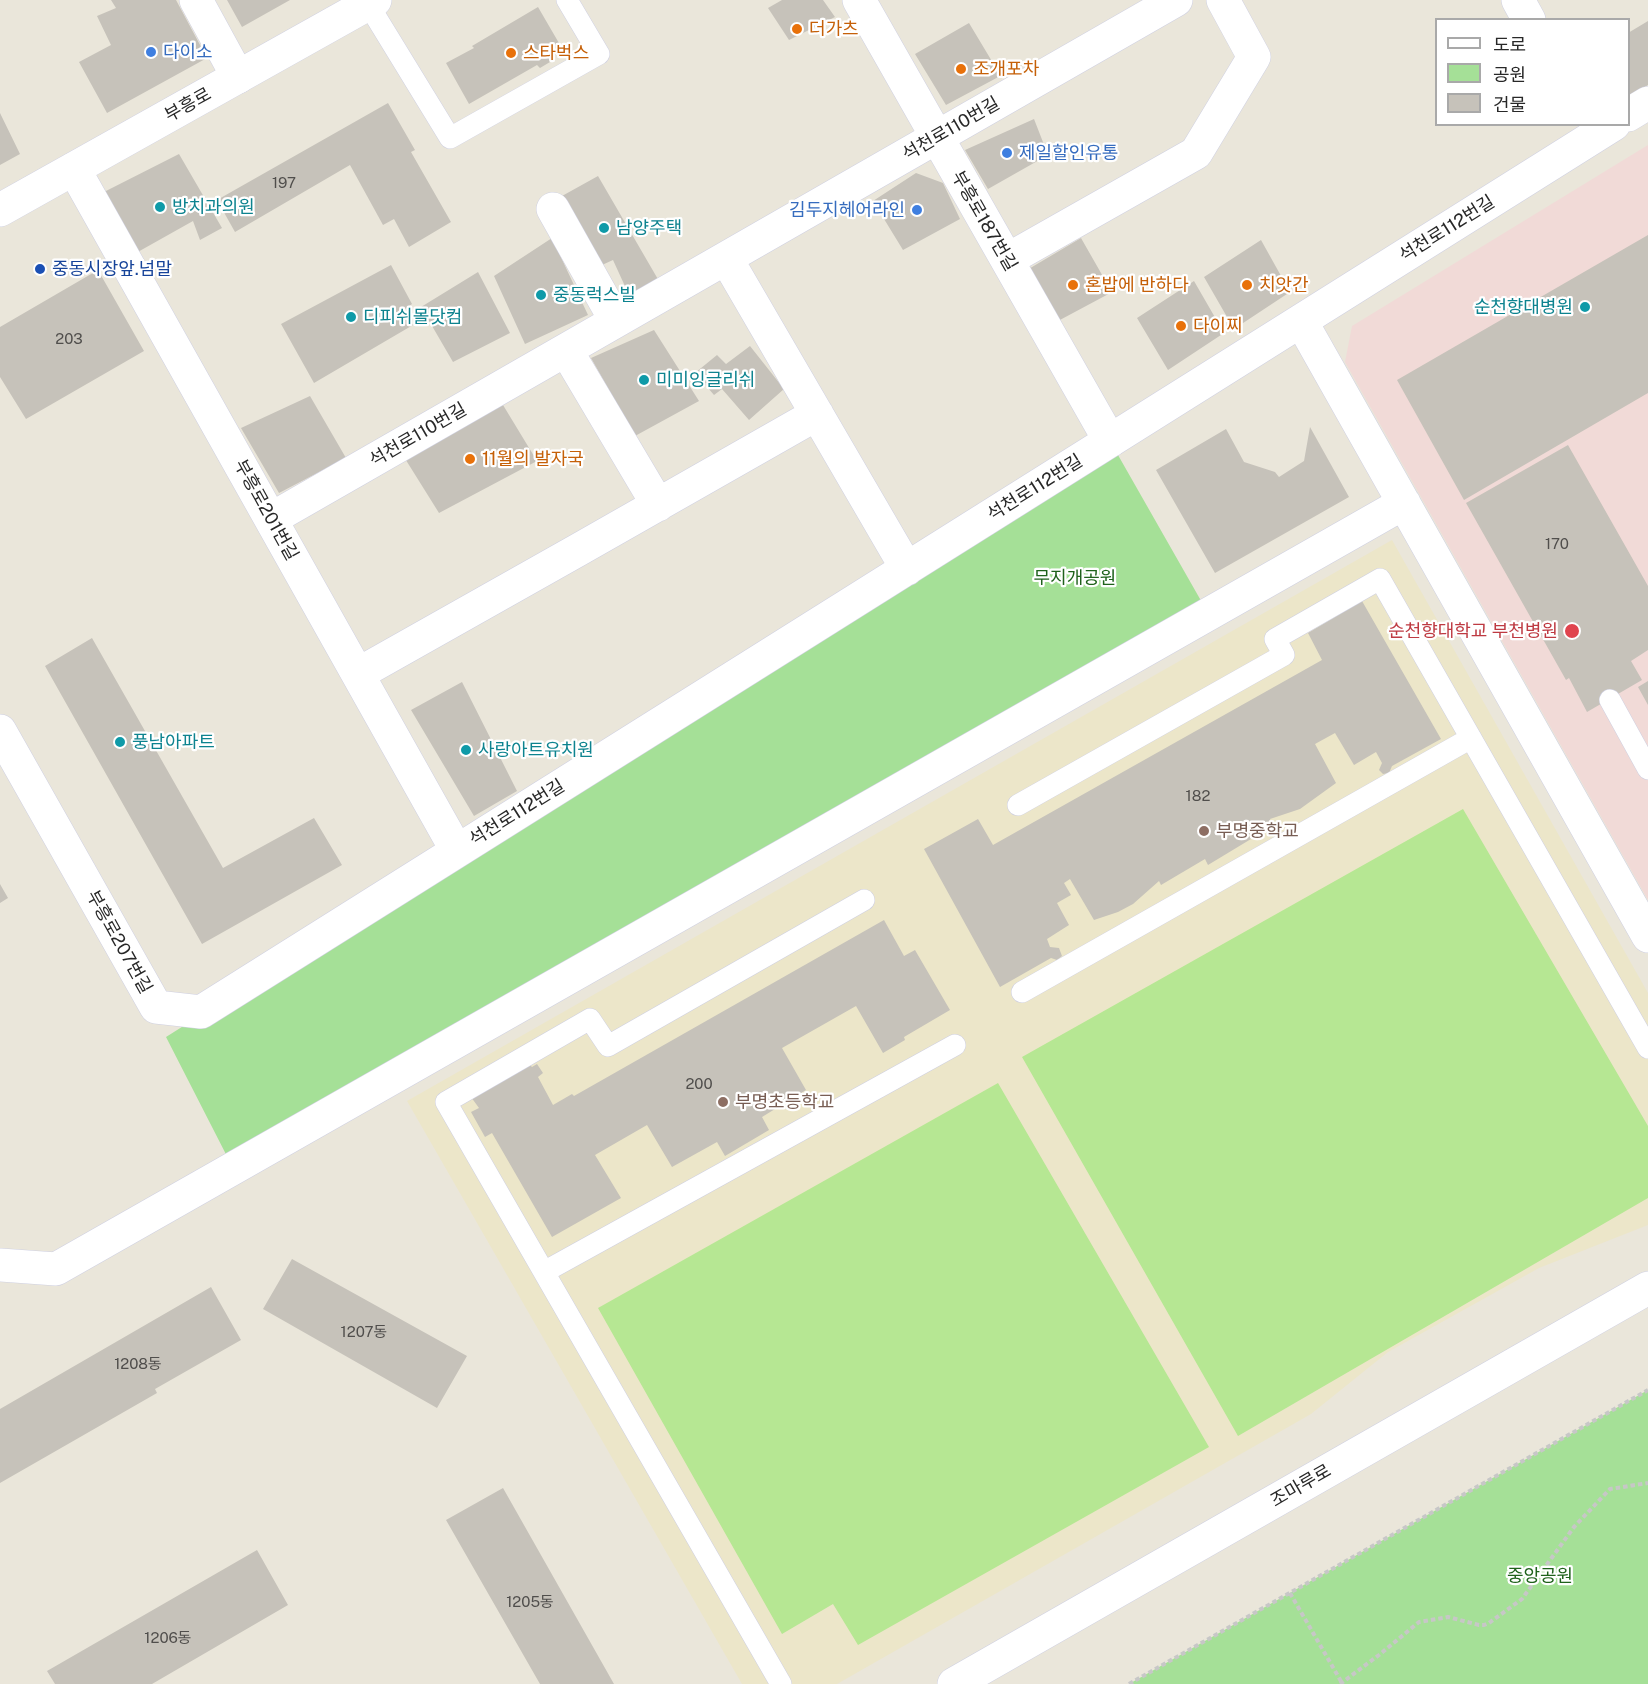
<!DOCTYPE html>
<meta charset="utf-8">
<style>
body{margin:0}
#map{position:relative;width:1648px;height:1684px;overflow:hidden;background:#eae6da;font-family:"Public Sans","Noto Sans KR",sans-serif}
canvas{display:block}
.legend{position:absolute;left:1435px;top:18px;width:195px;height:108px;box-sizing:border-box;background:#fff;border:2px solid #a9a9a9;margin:0;padding:8px 10px;list-style:none;font-size:18px;color:#282828}
.legend li{display:flex;align-items:center;gap:12px;height:30px}
.legend b{width:30px;border:2px solid #a9a9a9}
</style>
<div id="map">
<canvas width="1648" height="1684"></canvas>
<ul class="legend">
<li><b style="height:8px;background:#fff"></b>도로</li>
<li><b style="height:16px;background:#a5e097"></b>공원</li>
<li><b style="height:16px;background:#c6c2ba"></b>건물</li>
</ul>
</div>
<script>
const c = document.querySelector('canvas').getContext('2d');
c.lineJoin = 'round';
function fillPath(path, color) {
  c.fillStyle = color;
  c.fill(path, 'evenodd');
}
function stroke(path, color, width, dash) {
  c.strokeStyle = color;
  c.lineWidth = width;
  c.lineCap = dash ? 'butt' : 'round';
  c.setLineDash(dash || []);
  c.stroke(path);
}
function label(font, color, halo, rows, align = 'center') {
  c.font = font + ' "Public Sans","Noto Sans KR",sans-serif';
  c.lineWidth = 4.5;
  c.setLineDash([]);
  c.textBaseline = 'middle';
  c.strokeStyle = halo;
  c.fillStyle = color;
  for (const [text, x, y, turn = 0] of rows) {
    c.save();
    c.translate(x, y);
    c.rotate((+turn || 0) * Math.PI / 180);
    c.textAlign = isNaN(turn) ? turn : align;
    if (halo) c.strokeText(text, 0, 0);
    c.fillText(text, 0, 0);
    c.restore();
  }
}
const education = new Path2D(`
 M1392 540 1648 993V1225L1539 1268 1388 1352 1311 1414 837 1684H742L407 1101Z`);
const medical = new Path2D(`
 M1648 145V900L1345 362 1352 326Z`);
const green = new Path2D(`
 M1110 441 1208 613 233 1168 166 1037Z
 M1648 1390V1684H1129Z`);
const pitch = new Path2D(`
 M1463 809 1648 1126V1198L1238 1436 1022 1057Z
 M998 1083 1209 1447 858 1645 833 1604 782 1634 598 1308Z`);
const building = new Path2D(`
 M111 0H176L207 58 107 113 79 62 111 45 97 16 116 8Z
 M227 0H290L242 27Z
 M782 0H823L835 17 789 40 768 8Z
 M538 7 563 50 553 56 555 59 540 68 537 65 469 104 446 63 474 48 472 46Z
 M1648 21V85L1628 98V33Z
 M969 23 993 63 1004 74 946 105 915 54Z
 M388 103 415 150 411 152 451 222 409 247 394 219 383 225 350 165 235 232 217 200Z
 M0 113 20 154 0 165Z
 M1034 119 1048 155 988 189 965 150Z
 M179 154 222 228 200 240 193 221 136 253 102 193Z
 M916 173 943 183 960 219 903 250 873 201Z
 M598 176 659 281 629 295 613 260 602 265 562 196Z
 M1648 235V393L1464 500 1397 380Z
 M552 238 588 315 525 344 494 276Z
 M1081 238 1105 280 1116 290 1058 321 1027 270Z
 M1261 240 1290 292 1234 329 1204 277Z
 M391 265 412 304 404 310 413 325 314 383 281 324Z
 M98 270 144 351 26 419 0 377V327Z
 M478 272 510 333 453 362 421 307Z
 M1194 281 1224 333 1168 370 1137 318Z
 M654 330 699 401 635 436 591 358Z
 M750 346 784 389 749 420 722 389 714 395 695 373 717 355 726 364Z
 M310 396 346 458 279 493 241 428Z
 M503 405 537 461 439 513 404 457Z
 M1310 427 1349 497 1215 573 1156 470 1226 429 1244 462 1275 472 1279 477 1304 461Z
 M1568 445 1648 586V650L1631 661 1642 680 1587 712 1569 678 1566 680 1466 503Z
 M1362 601 1441 739 1392 766 1389 773 1383 774 1379 770 1382 763 1376 752 1354 765 1335 733 1315 744 1336 783 1300 809 1270 819 1271 822 1249 835 1251 839 1208 865 1205 859 1161 885 1159 881 1133 904 1118 912 1094 920 1070 879 1064 883 1071 895 1057 903 1069 925 1047 939 1050 947 1059 948 1062 956 1057 960 1051 958 1000 987 924 849 978 819 993 845 1322 660 1308 633Z
 M92 638 223 868 314 818 342 865 202 944 45 666Z
 M1648 681V705L1638 687Z
 M462 682 517 791 474 816 411 710Z
 M0 884 8 898 0 903Z
 M884 920 904 956 915 950 950 1010 904 1037 905 1040 883 1053 856 1006 782 1048 806 1090 762 1117 769 1130 725 1156 717 1142 672 1167 647 1125 595 1155 621 1198 552 1237 492 1133 485 1137 471 1112 479 1108 471 1097 529 1064 532 1067 537 1064 543 1073 538 1077 553 1105 572 1094 574 1096Z
 M292 1259 467 1356 437 1408 263 1309Z
 M211 1287 241 1340 155 1389 157 1393 0 1483V1409Z
 M503 1488 614 1684H540L446 1520Z
 M257 1550 288 1605 152 1684H55L47 1671Z`);
const path = new Path2D(`
 M1290 1593 1342 1683
 M1129 1684 1648 1390
 M1340 1684 1379 1655 1419 1622 1448 1617 1479 1625H1484L1489 1623 1522 1599 1574 1527 1610 1489 1648 1483`);
const lane = new Path2D(`
 M368 4 450 138 599 54 567 0
 M1610 700 1648 769
 M1018 805 1284 655 1275 639 1380 579 1648 1048
 M1022 992 1471 738
 M544 1272 955 1045
 M781 1684 446 1102 590 1019 608 1046 864 900`);
const street = new Path2D(`
 M196 0 238 77
 M859 0 1110 441
 M1518 0 1529 20
 M1628 115 1648 103
 M74 169 457 851
 M553 209 616 321
 M726 258 907 569
 M1007 260 1196 153 1254 57 1223 0
 M1301 321 1648 936
 M566 350 658 505
 M271 519 1176 0
 M358 674 578 550 817 414
 M0 731 156 1007 201 1012 1614 124
 M0 1265 56 1269 1404 503`);
const secondary = new Path2D(`
 M0 210 375 0
 M954 1684 1648 1288`);
const markers = [
 [797,29,6,"#e8710a"],
 [151,52,6,"#3f7fe0"],
 [511,53,6,"#e8710a"],
 [961,69,6,"#e8710a"],
 [1007,153,6,"#3f7fe0"],
 [160,207,6,"#0f9aa8"],
 [917,210,6,"#3f7fe0"],
 [604,228,6,"#0f9aa8"],
 [40,269,6,"#1a4fb4"],
 [1073,285,6,"#e8710a"],
 [1247,285,6,"#e8710a"],
 [541,295,6,"#0f9aa8"],
 [1585,307,6,"#0f9aa8"],
 [351,317,6,"#0f9aa8"],
 [1181,326,6,"#e8710a"],
 [644,380,6,"#0f9aa8"],
 [470,459,6,"#e8710a"],
 [1572,631,8,"#e0444e"],
 [120,742,6,"#0f9aa8"],
 [466,750,6,"#0f9aa8"],
 [1204,831,6,"#8d6e63"],
 [723,1102,6,"#8d6e63"]
];
const numberNames = [
 ["197",284,183],
 ["203",69,339],
 ["170",1557,544],
 ["182",1198,796],
 ["200",699,1084],
 ["1207동",364,1332],
 ["1208동",138,1364],
 ["1205동",530,1602],
 ["1206동",168,1638]
];
const foodNames = [
 ["더가츠",809,29],
 ["스타벅스",523,53],
 ["조개포차",973,69],
 ["혼밥에 반하다",1085,285],
 ["치앗간",1259,285],
 ["다이찌",1193,326],
 ["11월의 발자국",482,459]
];
const shopNames = [
 ["다이소",163,52],
 ["제일할인유통",1019,153],
 ["김두지헤어라인",905,210,"right"]
];
const streetNames = [
 ["부흥로",188,105,-29],
 ["석천로110번길",951,129,-30],
 ["부흥로187번길",984,221,60],
 ["석천로112번길",1447,229,-32],
 ["석천로110번길",418,435,-30],
 ["석천로112번길",1035,488,-32],
 ["부흥로201번길",266,510,61],
 ["석천로112번길",517,813,-32],
 ["부흥로207번길",119,942,61],
 ["조마루로",1301,1486,-30]
];
const cultureNames = [
 ["방치과의원",172,207],
 ["남양주택",616,228],
 ["중동럭스빌",553,295],
 ["순천향대병원",1573,307,"right"],
 ["디피쉬몰닷컴",363,317],
 ["미미잉글리쉬",656,380],
 ["풍남아파트",132,742],
 ["사랑아트유치원",478,750]
];
const transitNames = [
 ["중동시장앞.넘말",52,269]
];
const parkNames = [
 ["무지개공원",1075,578],
 ["중앙공원",1540,1576]
];
const healthNames = [
 ["순천향대학교 부천병원",1558,631]
];
const educationNames = [
 ["부명중학교",1216,831],
 ["부명초등학교",735,1102]
];
fillPath(education, '#ece6c9');
fillPath(medical, '#f1dad7');
fillPath(green, '#a5e097');
fillPath(pitch, '#b6e793');
fillPath(building, '#c6c2ba');
stroke(lane, '#cfd0e1', 22);
stroke(street, '#cfd0e1', 34);
stroke(secondary, '#cfd0e1', 34);
stroke(path, '#c7c7c7', 4, [4.5, 3]);
stroke(lane, '#fff', 21);
stroke(street, '#fff', 33);
stroke(secondary, '#fff', 33);
for (const [x, y, r, color] of markers) {
  const dot = new Path2D();
  dot.arc(x, y, r, 0, 2 * Math.PI);
  c.fillStyle = color;
  c.fill(dot);
  stroke(dot, '#fff', 2);
}
label('15px', '#504e4c', null, numberNames);
label('18px', '#c56008', '#fff', foodNames, 'left');
label('18px', '#366cbe', '#fff', shopNames, 'left');
label('18px', '#282828', '#fff', streetNames);
label('18px', '#0d838f', '#fff', cultureNames, 'left');
label('18px', '#164399', '#fff', transitNames, 'left');
label('18px', '#1f621b', '#fff', parkNames);
label('18px', '#be3a42', '#fff', healthNames, 'right');
label('18px', '#785e54', '#fff', educationNames, 'left');
</script>
